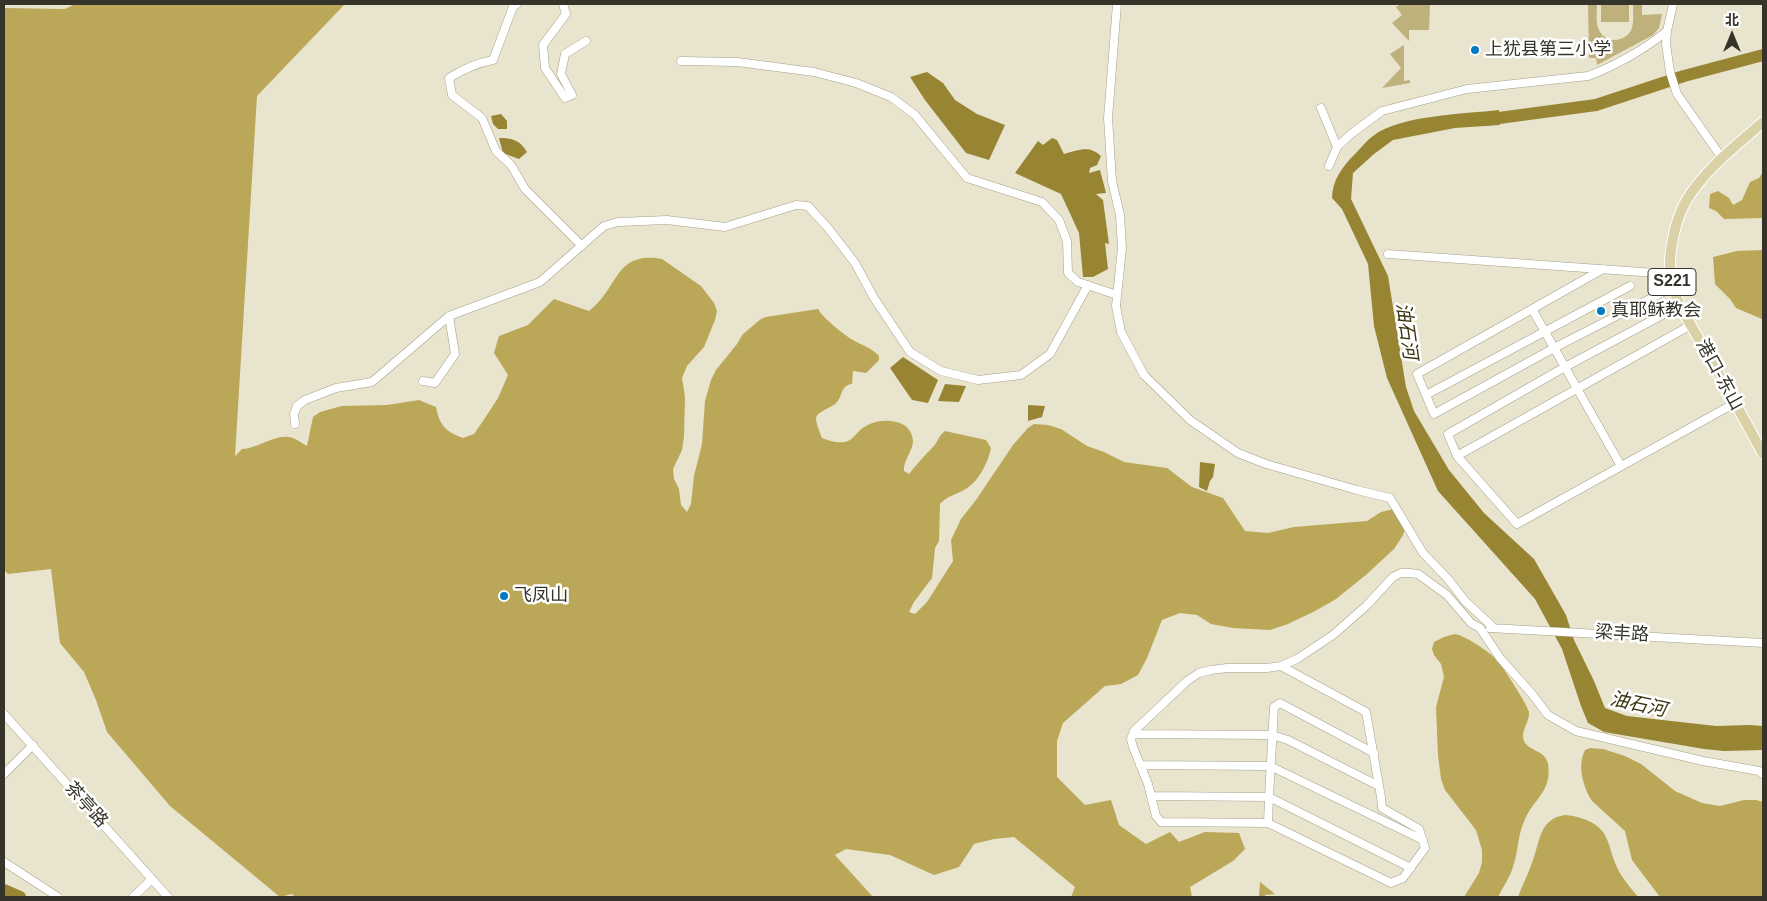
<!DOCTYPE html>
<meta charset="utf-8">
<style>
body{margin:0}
#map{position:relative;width:1767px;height:901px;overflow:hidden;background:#e9e4cd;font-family:Helvetica,"Noto Sans SC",sans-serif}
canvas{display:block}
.frame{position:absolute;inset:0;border:5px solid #35332a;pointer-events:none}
.north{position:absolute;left:1707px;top:10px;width:50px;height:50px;-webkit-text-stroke:4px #fff;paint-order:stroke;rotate:0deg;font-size:14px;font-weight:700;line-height:20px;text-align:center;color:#35332a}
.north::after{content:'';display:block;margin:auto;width:18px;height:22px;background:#35332a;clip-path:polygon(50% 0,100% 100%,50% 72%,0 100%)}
</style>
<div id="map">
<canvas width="1767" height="901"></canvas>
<div class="frame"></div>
<div class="north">北</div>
</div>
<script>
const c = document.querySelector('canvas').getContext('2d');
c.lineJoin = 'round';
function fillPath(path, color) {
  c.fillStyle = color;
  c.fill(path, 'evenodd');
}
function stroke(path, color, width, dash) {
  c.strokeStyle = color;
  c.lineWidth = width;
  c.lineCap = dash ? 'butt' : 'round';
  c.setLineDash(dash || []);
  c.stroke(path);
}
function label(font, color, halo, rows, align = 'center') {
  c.font = font + ' Helvetica,"Noto Sans SC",sans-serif';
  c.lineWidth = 5;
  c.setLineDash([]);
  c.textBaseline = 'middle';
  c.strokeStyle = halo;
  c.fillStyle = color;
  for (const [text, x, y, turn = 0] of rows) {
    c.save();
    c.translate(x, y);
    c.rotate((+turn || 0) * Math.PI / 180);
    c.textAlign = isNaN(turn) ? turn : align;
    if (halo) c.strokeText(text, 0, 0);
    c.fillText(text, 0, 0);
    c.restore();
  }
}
const green = new Path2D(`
 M1401 4H1430L1429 30H1409V41L1392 23 1402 15 1396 7Z
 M1588 4H1597C1597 12 1595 24 1600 32 1607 44 1627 42 1632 28 1634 21 1633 11 1633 4H1642V15L1662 14 1659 28 1653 35 1597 65 1596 58H1589Z
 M1601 4H1629V22H1601Z
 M1404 45V81L1410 80V83L1382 88 1401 68 1390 54Z`);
const forest = new Path2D(`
 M75 4H345L257 96 235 456 242 449C258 449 276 432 293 438 298 440 303 444 307 446L313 417 320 412 342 406 387 405 419 400 436 407C440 426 445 431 463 438L474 434 483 421 498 398 508 375 494 353 499 336 528 325 554 299 589 311C620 287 614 251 662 259L701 286 714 303 717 311 715 320 704 347 687 366 682 378 685 397 684 436 682 450 673 469 674 479 679 489 681 505 687 512 691 504 694 476 702 444 705 401 711 380 716 370 737 344 743 334 761 319 766 317 818 309C822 317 842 333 851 339 861 345 871 347 879 356V360L866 373 853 371 852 384C840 385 843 398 835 404 830 408 817 412 816 418 816 424 820 432 822 438 829 441 841 444 848 441 853 439 856 434 860 430 873 420 890 418 904 425 909 428 913 435 913 442 912 452 903 461 904 471L909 474C917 464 924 456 933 447 938 442 939 435 945 431L986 440 991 448C988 463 978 483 964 490 955 495 947 496 940 504L939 541 935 548 932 578 914 602 909 612 915 614 927 602 953 561 951 540 961 519 976 500 1013 445 1028 428 1034 424 1048 425 1061 429 1087 446 1104 452 1124 462 1167 468 1192 487 1223 498 1245 531 1268 533 1294 527 1367 521 1381 512 1398 508 1408 520 1403 535 1394 549 1367 574 1336 599 1315 611 1288 624 1270 630 1233 628 1211 624 1197 615 1180 613 1162 620 1147 658 1138 675 1121 684 1105 686 1063 723 1057 741V777L1085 805 1111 800 1119 825 1146 844 1170 832 1179 842 1205 832 1239 833 1245 849 1233 861 1190 887 1192 897H1071L1075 887 1014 837 994 839 974 844 959 867 934 875 890 855 846 849 835 855 873 897H295L292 894 280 897 170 806 107 732 96 700 84 672 60 643 51 569 8 574 4 570V8L65 9Z
 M1763 172V218L1724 219 1716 211 1709 208 1710 194 1718 191 1729 198 1733 205 1742 200 1750 182 1759 178Z
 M1763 250V321L1762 319 1736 308 1730 299 1715 284 1713 257 1737 251Z
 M1455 634C1464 635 1491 653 1497 660 1503 667 1527 704 1529 712 1530 722 1520 731 1524 741 1531 755 1553 747 1548 779 1545 795 1531 804 1525 819 1517 837 1519 849 1513 867 1510 877 1503 887 1498 897H1464L1479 873 1482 862V850L1476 830 1445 790 1441 779 1438 755 1436 707 1444 677 1441 664 1434 655 1432 649 1434 642 1444 637Z
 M1590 748 1603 749 1625 756 1641 764 1675 791 1702 803 1720 806 1744 800H1756L1763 802V897H1660L1632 860 1625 831 1592 801C1583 787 1577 765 1585 750Z
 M1565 815C1578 816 1595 821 1603 832 1610 842 1611 855 1616 865 1621 877 1630 887 1638 897H1518C1522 885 1529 873 1533 860 1540 842 1539 819 1565 815Z
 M1260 882 1275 894 1265 895V897H1259Z`);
const water = new Path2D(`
 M927 72 943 83 955 100 977 114 1005 125 989 160 966 153 925 100 910 77Z
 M1499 110 1500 125 1455 128 1393 140 1374 154 1353 173 1351 199 1388 276 1406 387 1414 411 1449 470 1484 513 1534 559 1566 615 1574 640 1594 681 1605 708 1627 716 1716 726 1750 725 1763 726V750L1724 751 1704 749 1604 732 1588 723 1581 706 1562 649 1535 599 1438 491 1387 378 1374 326 1368 264 1342 209 1332 198C1332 181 1342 167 1354 155 1360 149 1366 141 1373 136 1399 115 1465 114 1499 110Z
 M501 114 507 121V129H498L493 124 491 116Z
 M499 138C512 138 520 140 527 152L519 159 503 153Z
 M1052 138 1057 140 1064 154C1079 150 1089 145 1101 156L1097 165 1090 168 1089 173 1100 170 1106 193 1096 194 1103 200 1109 244 1105 243 1108 269 1093 277H1083L1079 233 1061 194 1015 173 1038 141 1043 145Z
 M903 357 938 380 928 403 912 400 890 368Z
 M945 384 966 386 959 402 938 401Z
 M1028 405 1045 406 1042 417 1028 421Z
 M1200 462 1215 464 1213 477 1210 481 1207 491 1199 487Z`);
const river = new Path2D(`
 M1484 120 1596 105 1684 76 1763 55
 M4 890 20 897`);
const minor = new Path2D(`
 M517 4 513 7 493 60C477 63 463 69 449 78L452 95 482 118 496 151 511 165 525 189 582 246
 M563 4 566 14 543 45 545 68 565 98 572 95 561 74 565 54 586 41
 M1117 4 1108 118 1112 181 1120 215 1122 248 1116 306 1121 332 1144 375 1190 420 1238 453 1266 464 1357 490 1390 498 1423 553 1448 579 1465 601 1493 627
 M1673 4 1667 31 1666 44 1670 72 1677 94 1722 158
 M681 61 737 62 814 72 856 83 891 97 915 115 967 178 1042 202 1059 220 1067 241 1068 273 1078 282 1117 295
 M1321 108 1337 147
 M1329 166 1337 147 1351 134 1382 111 1467 89 1588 76C1615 66 1645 49 1667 31
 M1388 254 1670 274
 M1603 269 1417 374 1434 414 1554 348 1673 287
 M1681 305 1565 367 1448 434 1457 456 1517 524 1735 403
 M1532 309 1621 466
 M423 381 435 383 455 354 449 316 540 282 604 226 618 222 667 220 725 227 796 205 808 206 828 228 855 263 874 298 910 352 941 371 978 380 1021 375 1050 354 1088 285
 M1426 395 1630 286
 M295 424 294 414 297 406 305 400 336 388 372 382 449 316
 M1457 456 1691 325
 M1490 628 1763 643
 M1281 666 1366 712 1381 797 1382 808 1419 829 1425 848 1403 878 1391 883 1268 823 1161 822 1156 816 1148 784 1133 747 1131 739 1134 731 1187 681 1199 673 1211 670 1227 668H1267L1281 666 1297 659 1333 635 1366 606 1393 577 1401 573H1410L1418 574 1447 595 1471 623 1480 628 1500 658 1532 694 1548 715 1576 731 1703 761 1759 771 1763 774
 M4 714 168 897
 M1133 734 1272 735 1288 740 1379 786
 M1140 765 1270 766 1423 840
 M4 774 33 745
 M1151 796 1269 797 1274 707 1280 703 1374 753
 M1268 823 1269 797 1411 868
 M4 862 58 897
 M133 897 152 879`);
const major = new Path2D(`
 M1763 122C1736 146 1705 169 1686 201 1675 220 1667 257 1671 279 1675 301 1690 324 1702 344 1722 380 1743 417 1763 454`);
const markers = [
 [1475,50,5,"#0279c3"],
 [1601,311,5,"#0279c3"],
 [504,596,5,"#0279c3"]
];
const shields = [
 [1672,282,48]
];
const shieldNames = [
 ["S221",1672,282]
];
const poiNames = [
 ["上犹县第三小学",1485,50],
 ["真耶稣教会",1611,311],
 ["飞凤山",514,596]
];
const streetNames = [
 ["港口-东山",1719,375,61],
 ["梁丰路",1622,634,3],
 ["茶亭路",86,805,48]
];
const waterNames = [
 ["油石河",1406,331,82],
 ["油石河",1638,705,12]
];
fillPath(green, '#beb17c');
fillPath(forest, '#baa758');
fillPath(water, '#978534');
stroke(river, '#978534', 12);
stroke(minor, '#a5a08a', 9);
stroke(major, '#fff', 12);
stroke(minor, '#fff', 8);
stroke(major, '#dad1a7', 10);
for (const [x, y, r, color] of markers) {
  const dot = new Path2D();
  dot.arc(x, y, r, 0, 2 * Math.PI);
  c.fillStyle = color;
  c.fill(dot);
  stroke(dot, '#fff', 2);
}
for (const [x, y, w] of shields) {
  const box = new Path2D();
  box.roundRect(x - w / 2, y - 13.5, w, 27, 4);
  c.fillStyle = '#fff';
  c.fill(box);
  stroke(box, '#35332a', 1);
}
label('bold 16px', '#35332a', null, shieldNames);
label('18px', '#35332a', '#fff', poiNames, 'left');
label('18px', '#35332a', '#fff', streetNames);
label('italic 19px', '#3c3410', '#fff', waterNames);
</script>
